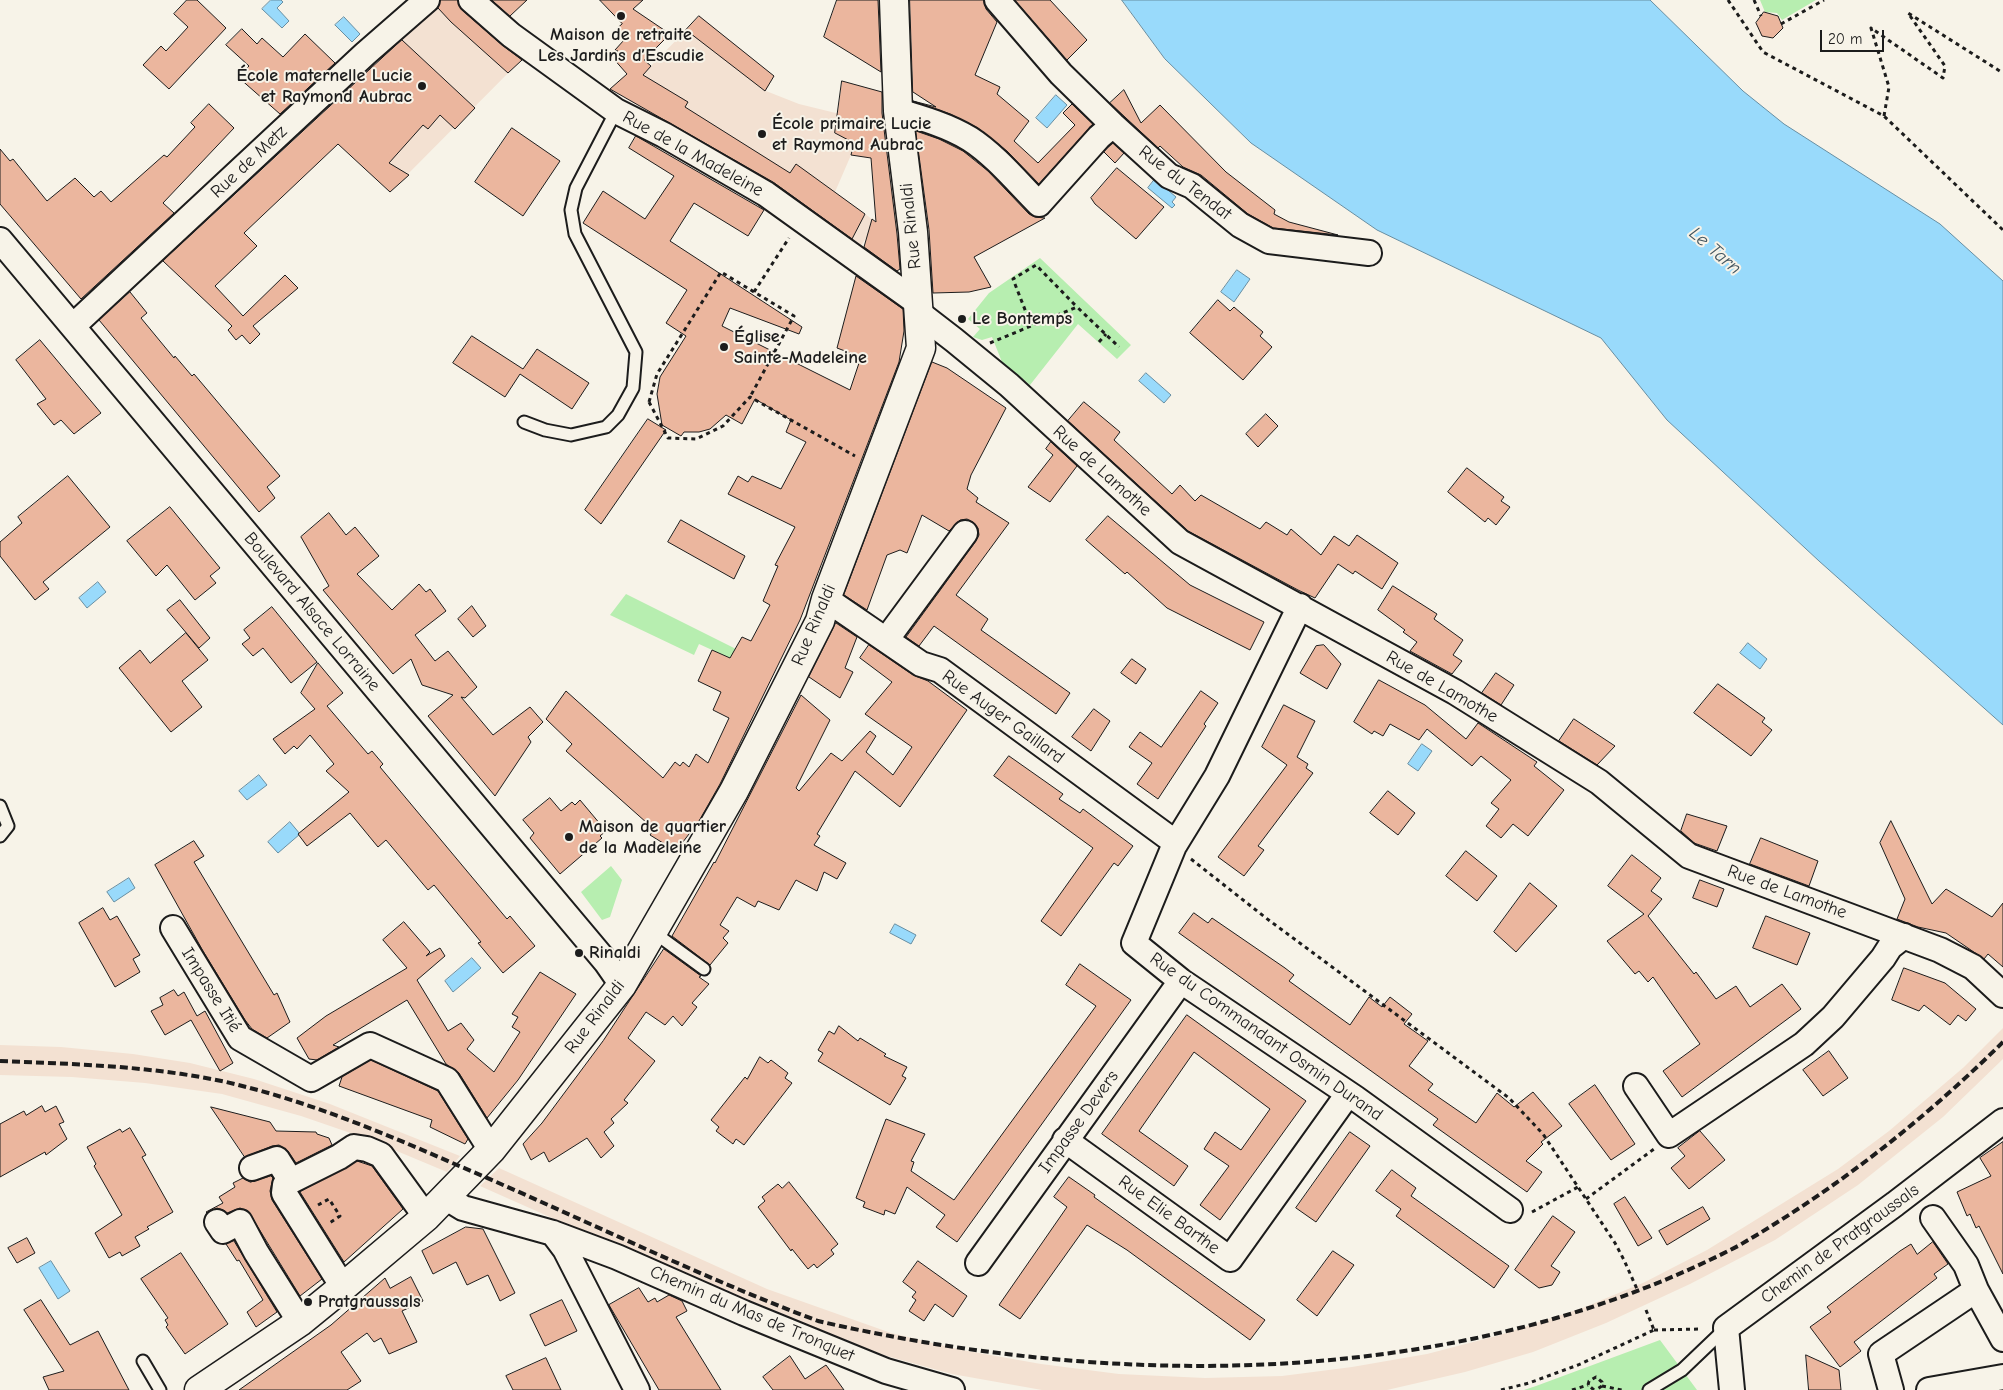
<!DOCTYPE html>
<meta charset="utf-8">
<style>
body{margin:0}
#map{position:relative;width:2003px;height:1390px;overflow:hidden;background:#f7f3e8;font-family:"Comic Neue",sans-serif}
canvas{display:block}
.scale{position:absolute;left:1820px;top:30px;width:64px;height:22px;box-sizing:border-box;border:2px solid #1c1c1c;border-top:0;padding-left:6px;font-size:15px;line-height:18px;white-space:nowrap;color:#1c1c1c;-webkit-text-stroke:4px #f7f3e8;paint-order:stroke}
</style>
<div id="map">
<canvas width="2003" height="1390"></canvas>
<div class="scale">20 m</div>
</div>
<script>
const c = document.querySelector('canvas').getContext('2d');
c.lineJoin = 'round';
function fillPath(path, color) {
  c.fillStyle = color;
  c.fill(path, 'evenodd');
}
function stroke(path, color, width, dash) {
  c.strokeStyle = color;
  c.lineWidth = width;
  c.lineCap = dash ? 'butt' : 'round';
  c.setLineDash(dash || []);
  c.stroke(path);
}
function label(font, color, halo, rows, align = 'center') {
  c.font = font + ' "Comic Neue",sans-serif';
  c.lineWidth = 4;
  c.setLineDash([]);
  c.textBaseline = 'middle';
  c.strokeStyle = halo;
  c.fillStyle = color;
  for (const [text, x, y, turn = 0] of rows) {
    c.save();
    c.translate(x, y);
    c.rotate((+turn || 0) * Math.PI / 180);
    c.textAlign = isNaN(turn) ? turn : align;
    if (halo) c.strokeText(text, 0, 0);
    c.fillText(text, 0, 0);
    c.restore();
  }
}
const built = new Path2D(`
 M440 0H459L524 57 400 182 322 110Z
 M700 16 774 76 766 91 799 104 848 116 855 136 851 155 835 192 876 222 859 249 721 156 625 98 639 78Z
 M2003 1028V1059L1943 1117 1858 1185 1775 1240 1690 1284 1606 1323 1533 1352 1465 1372 1387 1390H1042L952 1374 887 1356 824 1335 757 1309 480 1186 499 1168 767 1289 891 1333 962 1350 1041 1364 1119 1374 1205 1378 1282 1376 1352 1367 1427 1354 1500 1335 1585 1307 1645 1282 1707 1250 1838 1169 1889 1131 1964 1067Z
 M0 1045 61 1047 133 1054 190 1063 254 1079 330 1104 460 1156 447 1172 368 1139 301 1116 222 1094 145 1083 72 1077 0 1075Z`);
const green = new Path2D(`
 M1760 0H1816L1782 20 1777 13 1765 12Z
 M1040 258 1131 345 1117 359 1078 324 1030 385 1002 362 992 337 982 340 973 337 980 329 968 319 989 293Z
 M626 594 748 655 737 677 723 655 699 644 694 655 610 615Z
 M611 866 622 880 610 917 602 920 581 892Z
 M1660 1340 1697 1390H1524L1536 1386Z`);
const water = new Path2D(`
 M271 0H281L283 2 277 8 289 21 282 28 262 9Z
 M1122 0H1650L1743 91 1784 124 1940 224 2003 281V725L1819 561 1667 420 1601 338 1377 230 1251 143 1165 59Z
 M344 17 360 34 352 42 335 25Z
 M1056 95 1067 105 1047 128 1036 118Z
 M1155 179 1176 197 1172 202 1175 205 1172 208 1148 188Z
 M1237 270 1250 279 1234 302 1221 292Z
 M1146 373 1171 395 1164 403 1139 381Z
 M98 582 106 592 87 608 79 598Z
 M1748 643 1767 659 1760 669 1740 653Z
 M1422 744 1432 751 1418 771 1408 764Z
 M259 775 267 785 247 800 239 791Z
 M290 822 300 834 278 853 268 842Z
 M129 878 135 888 114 902 107 892Z
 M895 924 916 935 911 944 890 933Z
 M472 958 481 968 453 992 445 981Z
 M51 1261 70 1291 58 1299 39 1268Z`);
const building = new Path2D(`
 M187 0H197L226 28 169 89 143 65 161 46 166 51 188 27 174 14Z
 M440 0H458L462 10 502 45 522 60 508 73 451 22 438 8Z
 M492 0H527L510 16Z
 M600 0H643L633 9 670 34 644 60 651 66 643 75 688 102 685 107 790 173 796 164 865 214 852 239 773 182 610 89 627 74 612 57 618 51 615 50 624 40 614 31 622 24Z
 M837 0H878L881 72 824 37Z
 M910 0H984L986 9 997 22 975 75 1000 87 997 94 1029 121 1014 141 1038 163 1075 125 1063 113 1072 104 1093 124 1039 184 1007 151 978 128 950 114 913 101 936 107 913 92Z
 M1015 0H1050L1087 40 1067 60Z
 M1764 12 1778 16 1783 28 1773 38 1762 36 1756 23Z
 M699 16 774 76 765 91 686 30Z
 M242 29 257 44 262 38 283 57 305 34 335 63 280 114 238 77 249 66 226 45Z
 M402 40 475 108 455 129 440 115 428 129 423 125 389 163 409 175 390 192 338 144 244 233 257 246 215 286 243 316 285 275 298 288 253 326 260 334 250 344 242 335 236 340 228 330 232 326 163 261Z
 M842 81 882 92V113L897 234 900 269 897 271 864 247 872 219 876 222 871 158 851 155 854 143 835 133Z
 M1124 90 1141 123 1160 105 1226 172 1275 210 1274 214 1289 222 1338 235 1273 228 1248 214 1201 175 1183 167 1160 146 1158 148 1110 103Z
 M209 104 234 128 163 203 174 213 81 299 0 204V149L10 161 13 159 47 201 75 178 94 197 101 191 111 202 164 155 167 157 195 127 191 123Z
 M512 128 560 161 523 216 475 182Z
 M916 131 939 139 963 151 988 171 1029 214 1035 217 1045 218 974 257 991 287 969 292 933 293 929 230Z
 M636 136 764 210 748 236 694 203 670 241 802 327 799 334 730 308 722 326 850 390 861 357 837 348 856 276 903 309 904 331 899 362 800 620 720 784 699 821 676 851 650 835 655 828 647 823 566 751 572 744 546 719 566 691 663 778 675 762 680 766 683 762 689 767 696 754 708 763 729 718 713 710 721 692 698 681 712 650 730 658 742 637 751 641 770 605 763 601 778 566 775 565 795 527 728 494 738 476 748 482 752 476 781 489 806 442 786 432 791 420 755 399 742 424 726 415 710 429 699 432H684L681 436 662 425 657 394 660 377 686 336 666 323 687 290 583 223 603 191 645 219 674 176 629 148Z
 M1113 143 1124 153 1115 163 1104 152Z
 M1117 168 1164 207 1136 239 1095 204 1091 198Z
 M130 292 147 313 141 318 174 358 175 356 192 376 194 374 280 476 267 487 275 498 259 512 99 320Z
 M1218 300 1230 311 1234 307 1263 332 1260 336 1272 347 1243 380 1190 333Z
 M472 336 523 369 537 349 589 383 572 409 520 374 505 397 453 363Z
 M40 340 101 413 74 434 61 420 54 425 37 404 46 399 16 360Z
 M932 362 947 368 1006 408 971 475 967 489 978 498 976 502 1009 523 956 595 988 619 981 630 1070 693 1056 714 934 626 919 646 906 637 976 541 979 535 978 528 973 522 967 519 960 520 949 531 922 515 907 553 900 550 887 555 867 610 844 595Z
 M1084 402 1120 432 1114 440 1172 494 1180 485 1195 501 1201 495 1260 529 1266 522 1287 535 1291 529 1321 555 1334 536 1349 546 1357 535 1398 563 1382 589 1355 571 1353 574 1338 564 1315 598 1298 590 1188 531 1068 421Z
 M1266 414 1278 426 1258 447 1246 434Z
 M648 419 666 430 601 524 585 510Z
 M1051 442 1077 466 1050 502 1028 487 1053 455 1046 449Z
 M1467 468 1504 497 1501 501 1510 507 1496 525 1488 518 1485 522 1448 492Z
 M68 476 110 527 43 582 49 589 35 600 0 556V542L22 523 18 517Z
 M170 507 220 568 210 576 216 583 195 600 167 565 156 576 127 541Z
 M329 513 346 535 355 527 379 556 357 574 392 610 419 584 426 592 430 589 446 611 415 635 435 661 448 651 477 687 465 698 461 697 493 735 530 707 543 722 528 737 531 742 495 796 428 716 453 695 422 685 411 659 393 674 323 590 329 586 301 537Z
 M1108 516 1190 585 1264 622 1250 650 1167 608 1127 572 1125 574 1086 540Z
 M681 520 745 556 734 579 668 542Z
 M1393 586 1437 614 1434 619 1463 640 1453 655 1462 661 1452 674 1410 651 1417 642 1403 632 1405 630 1378 610Z
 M180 600 210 638 199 648 167 610Z
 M472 606 486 626 473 637 458 619Z
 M272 607 317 662 291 683 263 648 253 656 242 644 250 638 244 630Z
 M836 623 857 637 845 668 853 672 840 698 809 677Z
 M186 633 208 660 182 681 202 707 171 732 119 668 140 650 150 663Z
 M869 645 913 675 928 681 967 710 900 807 855 771 817 834 820 836 814 845 846 863 837 879 824 872 817 891 796 880 779 910 758 901 755 907 737 897 720 925 729 931 723 938 728 943 710 965 672 936 714 862 715 863 801 695 830 720 796 788 799 791 831 753 842 761 870 731 876 736 866 752 893 775 912 747 865 714 892 682 860 658Z
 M1324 645 1341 664 1327 689 1300 673 1316 646Z
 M1132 659 1146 669 1136 684 1121 673Z
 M318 663 343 693 327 706 368 754 372 751 383 764 380 767 507 919 510 916 535 946 503 973 478 943 481 942 434 885 428 890 386 840 378 847 350 813 307 846 298 834 349 792 326 771 334 764 310 735 297 749 294 746 285 754 273 739 315 709 301 693Z
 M1496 673 1514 685 1501 705 1482 693Z
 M1379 680 1425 705 1466 739 1478 723 1537 762 1534 766 1564 790 1528 836 1513 824 1501 838 1486 826 1499 809 1491 803 1511 780 1481 756 1472 766 1427 729 1419 740 1390 724 1383 736 1374 731 1372 734 1354 722Z
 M1718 684 1765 718 1762 722 1772 730 1751 756 1694 713Z
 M1201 691 1218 703 1204 724 1206 726 1158 799 1137 784 1152 763 1129 747 1140 732 1161 747Z
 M1284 705 1315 721 1297 757 1308 764 1306 768 1313 773 1258 846 1264 850 1244 876 1218 857 1287 765 1262 747Z
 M1094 709 1110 721 1091 751 1072 737Z
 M1574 719 1615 746 1597 765 1559 741Z
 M1009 756 1063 794 1059 799 1080 813 1083 809 1133 846 1118 866 1114 863 1061 936 1041 921 1093 848 994 776Z
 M1388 791 1415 813 1398 835 1370 813Z
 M550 798 561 811 572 802 575 805 580 800 606 831 600 836 602 838 560 874 530 838 534 833 523 820Z
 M1687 814 1727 826 1717 851 1694 843 1681 831Z
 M1891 821 1932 904 1946 889 1992 917 2003 903V967L1988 954 1984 959 1946 933 1918 927 1897 919 1905 899 1880 843Z
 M1761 838 1818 861 1809 886 1750 864Z
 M194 841 204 856 194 862 274 995 277 993 290 1022 267 1038 252 1029 245 1020 203 951 155 865Z
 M1466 851 1497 876 1477 901 1446 876Z
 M1632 855 1661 878 1651 891 1662 899 1648 916 1694 974 1696 972 1716 999 1736 986 1750 1007 1782 984 1801 1009 1682 1097 1663 1071 1700 1044 1653 977 1648 982 1639 971 1635 974 1607 941 1644 914 1608 886Z
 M1700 880 1724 889 1717 907 1693 898Z
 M1530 883 1557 906 1516 952 1494 932Z
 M103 908 110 920 117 916 140 955 133 959 140 972 115 987 79 923Z
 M1194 913 1208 923 1212 918 1285 968 1294 975 1289 981 1350 1025 1369 997 1382 1007 1390 997 1412 1014 1404 1024 1428 1041 1409 1066 1433 1084 1428 1090 1476 1123 1497 1093 1514 1107 1533 1092 1562 1126 1541 1142 1543 1144 1526 1161 1542 1172 1527 1192 1433 1125 1438 1119 1179 933Z
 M1766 916 1810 933 1797 965 1753 948Z
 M404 922 430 952 426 956 440 948 445 956 417 980 448 1031 461 1023 474 1040 467 1049 494 1072 520 1032 512 1027 518 1017 512 1014 540 972 576 994 518 1080 487 1118 459 1073 446 1064 407 1000 333 1045 339 1047 317 1060 309 1059 297 1038 326 1016 407 968 383 940Z
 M664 949 701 976 699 977 709 984 692 1003 697 1007 682 1026 673 1016 665 1025 646 1012 628 1038 655 1061 624 1100 628 1103 611 1119 614 1123 604 1132 614 1146 601 1158 587 1138 549 1162 544 1152 531 1160 523 1144 542 1123 603 1041Z
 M1080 964 1131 1000 957 1242 936 1227 945 1215 907 1187 895 1214 885 1210 884 1215 863 1207 865 1202 856 1198 886 1119 925 1134 911 1161 914 1162 911 1171 954 1200 1096 1006 1066 985Z
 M1904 968 1945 983 1976 1009 1966 1021 1958 1015 1950 1025 1924 1005 1919 1011 1892 1000Z
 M174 990 178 996 184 992 197 1016 205 1011 233 1063 220 1071 191 1020 165 1035 151 1011 163 1005 160 998Z
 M1187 1015 1306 1101 1220 1220 1200 1205 1229 1166 1204 1149 1215 1132 1241 1150 1270 1109 1194 1052 1139 1131 1188 1166 1174 1186 1102 1134Z
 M839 1026 858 1041 860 1038 886 1054 884 1056 907 1067 902 1076 906 1078 890 1105 818 1061 823 1053 818 1050 829 1031 834 1034Z
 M1829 1051 1848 1078 1823 1096 1803 1070Z
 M760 1057 768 1063 771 1060 788 1073 785 1078 792 1083 744 1145 736 1139 733 1144 716 1131 719 1127 711 1120 745 1077 747 1079Z
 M371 1060 438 1091 468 1139 465 1144 430 1127 432 1120 339 1086 342 1077Z
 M1595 1085 1635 1144 1611 1160 1569 1104Z
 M42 1106 45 1112 56 1106 64 1122 59 1124 67 1139 46 1155 45 1152 0 1177V1124L24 1111 26 1115Z
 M211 1107 270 1122 276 1131 316 1132 317 1134 329 1138 332 1145 296 1163 288 1151 279 1145 272 1146 245 1157Z
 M130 1128 146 1155 142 1157 173 1212 147 1227 149 1229 135 1237 140 1246 122 1256 120 1252 109 1258 95 1233 122 1215 94 1166 96 1164 87 1147 120 1129 122 1132Z
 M1700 1131 1725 1160 1689 1189 1671 1168 1685 1156 1678 1148Z
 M1350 1132 1370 1146 1316 1222 1296 1208Z
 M2003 1142V1274L1979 1226 1976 1228 1970 1214 1967 1216 1957 1192 1991 1176 1980 1158Z
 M357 1161 372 1166 403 1209 344 1262 300 1192Z
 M1392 1170 1416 1188 1411 1196 1509 1266 1494 1288 1396 1216 1401 1209 1376 1191Z
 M271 1176 273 1178 270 1191 272 1200 322 1279 300 1296 248 1211 240 1208 227 1213 223 1210 217 1208 207 1213 206 1212 223 1203 219 1197 235 1187 233 1183 243 1178 250 1182Z
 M1069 1177 1095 1195 1094 1197 1265 1320 1250 1340 1127 1250 1087 1225 1020 1319 999 1305 1067 1207 1054 1197Z
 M789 1182 838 1244 831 1250 834 1254 817 1268 814 1264 808 1269 792 1249 791 1251 758 1207 765 1201 762 1197 778 1184 782 1188Z
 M1625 1197 1652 1238 1638 1246 1614 1204Z
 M1703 1207 1710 1219 1667 1245 1659 1231Z
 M1553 1216 1575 1232 1551 1266 1560 1272 1552 1285 1539 1288 1515 1270Z
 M466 1227 483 1229 515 1293 500 1301 488 1275 467 1285 456 1262 433 1274 422 1251Z
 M27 1238 35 1253 17 1263 8 1248Z
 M234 1241 277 1312 256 1327 247 1312 263 1300 239 1260 237 1261 226 1244Z
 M1933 1242 1948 1264 1934 1274 1937 1278 1854 1342 1861 1351 1840 1367 1810 1327 1831 1312 1827 1307 1900 1251 1911 1244 1917 1254Z
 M1333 1251 1354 1265 1317 1316 1297 1300Z
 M181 1253 228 1324 185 1354 166 1327 168 1325 165 1320 168 1318 141 1279Z
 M918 1261 967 1296 953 1317 935 1304 924 1321 909 1311 916 1300 912 1297 916 1292 903 1282Z
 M411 1277 423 1301 402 1311 417 1342 389 1354 381 1338 374 1342 367 1333 341 1352 361 1381 347 1390H239L331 1325 385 1278 390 1288Z
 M639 1288 648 1302 655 1298 657 1302 669 1295 682 1301 687 1311 676 1317 721 1390H659L609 1305Z
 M41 1300 70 1345 98 1331 129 1390H49L43 1377 64 1371 24 1310Z
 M562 1300 577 1331 545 1346 530 1315Z
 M1806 1355 1839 1370 1841 1390H1809Z
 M790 1356 805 1379 826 1365 844 1390H773L763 1377Z
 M546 1358 561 1390H513L506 1376Z`);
const path = new Path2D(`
 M1728 0 1763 52 1884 116 2003 230
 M1754 0 1761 16
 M1781 24 1824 0
 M1884 116 1889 87 1871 28 1943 78 1945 66 1908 13 2003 73
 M754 292 789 238
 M1031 325 1013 279 1036 265 1077 307
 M1099 342 1106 334
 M990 343 1077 307 1119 347
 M649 402 657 374 721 272 794 316 750 397
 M649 402 668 438 696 439 723 426 750 397 855 456
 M1191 859 1266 918 1509 1098 1543 1134 1615 1243 1624 1260 1637 1289
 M1586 1199 1654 1149
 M318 1205 329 1199 340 1216 328 1224
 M1532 1212 1578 1187
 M1646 1310 1654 1330
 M1654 1330 1701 1329
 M1602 1386 1622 1390
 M1501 1390 1529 1383 1578 1365 1654 1330
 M1572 1390 1588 1385
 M1594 1390 1588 1385 1589 1381 1596 1377 1602 1382V1386L1596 1390`);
const service = new Path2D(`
 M524 422 545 430 571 435 606 427 618 415 633 388 636 352 575 234 571 210 576 188 616 111
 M0 806 8 826 0 836
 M652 931 704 969
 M143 1361 160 1390
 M1649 1390 1682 1370 1726 1328`);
const minor = new Path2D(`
 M471 0 511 35 616 111 664 135 766 194 918 303
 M997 0 1061 74 1113 125 1169 176 1192 186 1240 225 1269 241 1369 253
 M898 111C922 118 949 126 970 139 995 155 1018 183 1039 204L1099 137 1113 125
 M0 240 606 962 622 985
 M919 313 954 340 1009 385 1180 542 1455 692 1599 782 1689 856 1940 950 1973 967 2003 995
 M73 326 365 54 427 0
 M826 599 921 664 940 670 1176 843
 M1300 606 1217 776 1174 846 1134 943 1181 981 1355 1098 1510 1210
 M886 640 965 533
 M173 928 240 1038 311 1079 370 1045 447 1080 491 1150
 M1636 1086 1669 1135 1804 1044 1833 1017 1883 958 1890 947 1904 936
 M1065 1140 1230 1259 1348 1094
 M252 1168 277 1159 291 1181 285 1185 284 1193 343 1287
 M291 1181 339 1157 354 1147 367 1149 381 1155 426 1217
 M445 1197 463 1208 553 1233 617 1257 744 1313 886 1371 952 1390
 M1933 1218 1966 1265 1976 1290 2003 1339
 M217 1222 223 1231 240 1222 256 1252 300 1322
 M553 1233 565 1249 637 1390
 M978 1263 1181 981
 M1732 1390 1726 1328 1895 1204 2003 1121
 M1891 1390 1881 1354 1976 1290
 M1929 1390 2003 1377`);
const tertiary = new Path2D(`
 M199 1390 300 1322 343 1287 426 1217 491 1150 622 985 734 791 820 621 826 599 921 348 913 232 898 111 894 0`);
const rail = new Path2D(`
 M0 1061C76 1064 152 1066 226 1082 304 1100 377 1130 450 1162 573 1214 693 1274 818 1321 1118 1390 1459 1390 1738 1246 1835 1190 1923 1121 2003 1042`);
const markers = [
 [621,16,5,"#1c1c1c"],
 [422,86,5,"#1c1c1c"],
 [762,134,5,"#1c1c1c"],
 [962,319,5,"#1c1c1c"],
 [724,347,5,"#1c1c1c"],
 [569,837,5,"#1c1c1c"],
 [579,953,5,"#1c1c1c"],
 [308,1302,5,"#1c1c1c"]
];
const poiNames = [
 ["Maison de retraite",621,35,"center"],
 ["Les Jardins d’Escudie",621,56,"center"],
 ["École maternelle Lucie",412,76,"right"],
 ["et Raymond Aubrac",412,97,"right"],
 ["École primaire Lucie",772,124],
 ["et Raymond Aubrac",772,145],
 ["Le Bontemps",972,319],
 ["Église",734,337],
 ["Sainte-Madeleine",734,358],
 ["Maison de quartier",579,827],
 ["de la Madeleine",579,848],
 ["Rinaldi",589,953],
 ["Pratgraussals",318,1302]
];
const streetNames = [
 ["Rue de la Madeleine",693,154,29],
 ["Rue de Metz",249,162,-43],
 ["Rue du Tendat",1185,183,37],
 ["Rue Rinaldi",911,226,-96],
 ["Rue de Lamothe",1102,471,42],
 ["Boulevard Alsace Lorraine",312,612,50],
 ["Rue Rinaldi",814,625,-67],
 ["Rue de Lamothe",1442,687,30],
 ["Rue Auger Gaillard",1003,717,36],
 ["Rue de Lamothe",1787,892,20],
 ["Impasse Itié",211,990,58],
 ["Rue Rinaldi",595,1017,-53],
 ["Rue du Commandant Osmin Durand",1266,1037,35],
 ["Impasse Devers",1079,1122,-54],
 ["Rue Elie Barthe",1169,1215,36],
 ["Chemin de Pratgraussals",1840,1244,-36],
 ["Chemin du Mas de Tronquet",752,1314,23]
];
const waterNames = [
 ["Le Tarn",1715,251,41]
];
fillPath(built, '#f3e1d2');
fillPath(green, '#b7eeb0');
fillPath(water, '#99dafb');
stroke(water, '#678ea2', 1);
fillPath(building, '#ebb69e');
stroke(building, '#1c1c1c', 1);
stroke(service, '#1c1c1c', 15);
stroke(minor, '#1c1c1c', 28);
stroke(tertiary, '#1c1c1c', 31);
stroke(path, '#1c1c1c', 3, [4, 4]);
stroke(service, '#f7f3e8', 11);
stroke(minor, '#f7f3e8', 24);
stroke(tertiary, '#f7f3e8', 28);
stroke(rail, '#1c1c1c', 4, [8, 4]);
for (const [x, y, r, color] of markers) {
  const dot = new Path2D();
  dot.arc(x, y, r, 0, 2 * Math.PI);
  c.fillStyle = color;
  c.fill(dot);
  stroke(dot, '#f7f3e8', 2);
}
label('bold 18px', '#1c1c1c', '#f7f3e8', poiNames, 'left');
label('18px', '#1c1c1c', '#f7f3e8', streetNames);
label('italic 19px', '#42555f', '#f7f3e8', waterNames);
</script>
